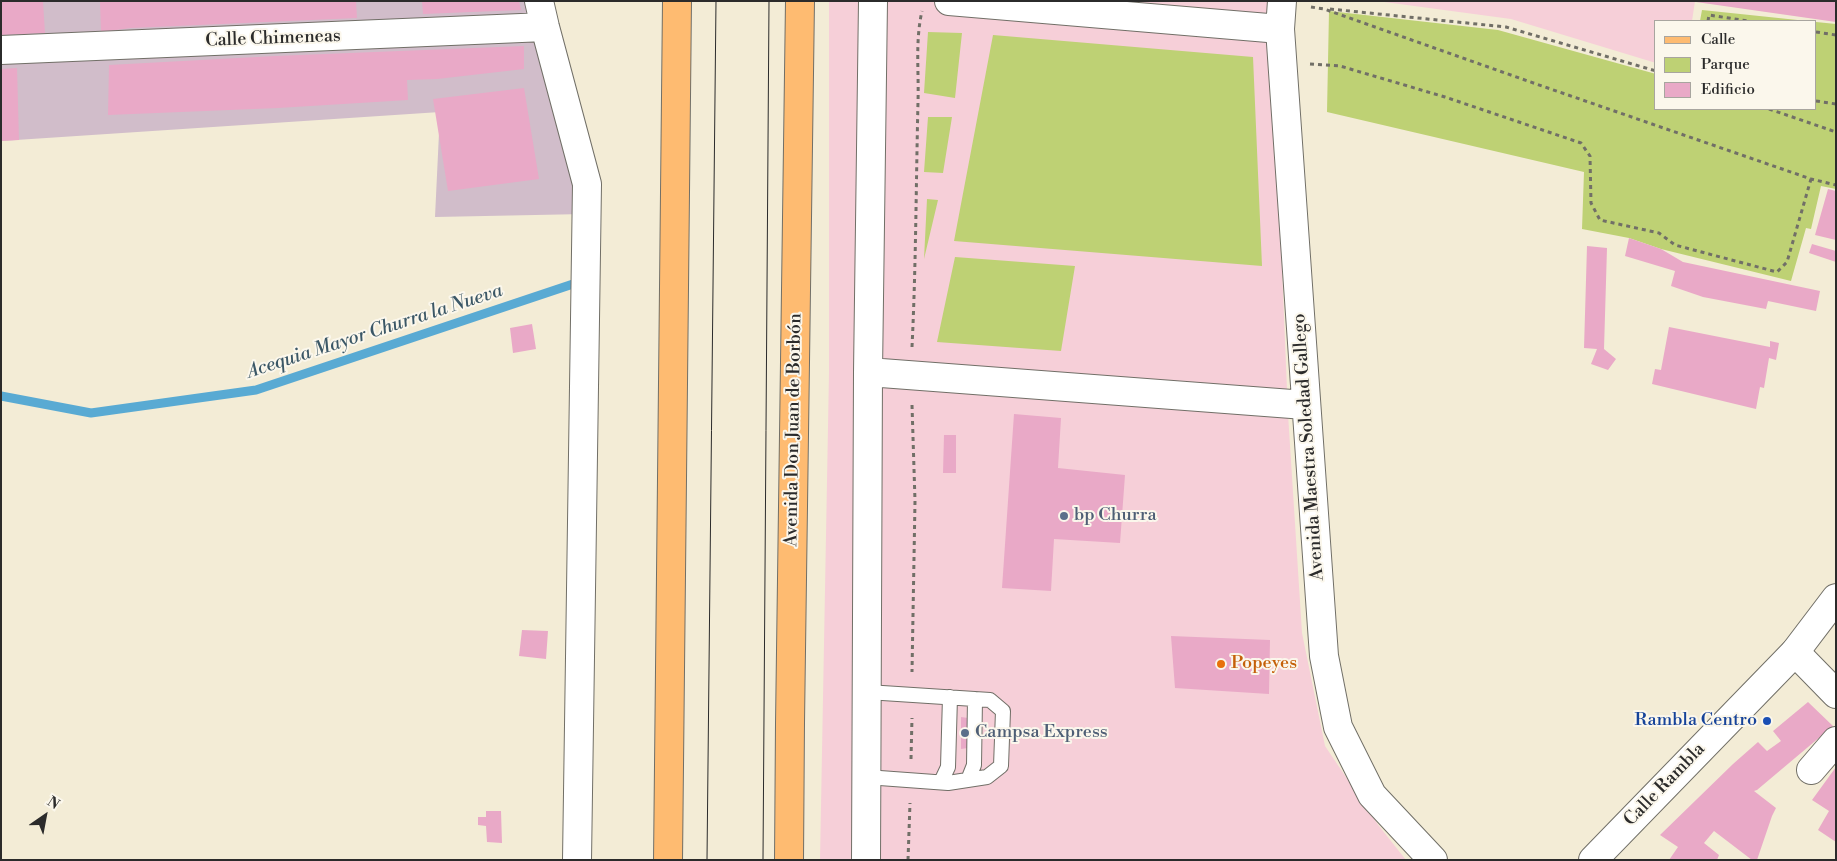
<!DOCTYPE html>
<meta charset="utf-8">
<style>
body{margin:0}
#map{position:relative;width:1837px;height:861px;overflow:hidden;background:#f3ecd6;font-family:"Libre Bodoni",serif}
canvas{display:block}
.frame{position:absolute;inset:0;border:2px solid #2b2b2b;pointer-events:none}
.legend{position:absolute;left:1654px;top:20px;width:162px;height:90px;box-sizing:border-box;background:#fbf7ec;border:1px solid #a8a59f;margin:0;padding:6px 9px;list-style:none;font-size:15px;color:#2b2b2b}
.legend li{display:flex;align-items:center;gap:10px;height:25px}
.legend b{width:25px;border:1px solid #a8a59f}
.north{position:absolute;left:20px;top:791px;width:50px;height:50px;-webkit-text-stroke:4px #fbf7ec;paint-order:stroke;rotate:33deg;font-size:14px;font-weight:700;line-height:20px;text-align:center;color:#2b2b2b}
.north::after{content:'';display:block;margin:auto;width:18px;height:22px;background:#2b2b2b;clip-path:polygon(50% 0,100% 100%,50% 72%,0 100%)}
</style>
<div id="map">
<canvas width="1837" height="861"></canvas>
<div class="frame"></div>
<ul class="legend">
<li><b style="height:6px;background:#febb71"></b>Calle</li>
<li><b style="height:14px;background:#bed174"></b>Parque</li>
<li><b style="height:14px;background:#e9a9c7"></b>Edificio</li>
</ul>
<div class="north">N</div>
</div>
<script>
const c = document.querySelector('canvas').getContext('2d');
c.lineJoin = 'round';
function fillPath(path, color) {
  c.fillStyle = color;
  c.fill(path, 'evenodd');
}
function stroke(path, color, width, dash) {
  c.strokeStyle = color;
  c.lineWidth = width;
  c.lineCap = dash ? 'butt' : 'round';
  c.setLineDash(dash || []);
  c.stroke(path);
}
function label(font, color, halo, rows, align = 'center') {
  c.font = font + ' "Libre Bodoni",serif';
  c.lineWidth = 4;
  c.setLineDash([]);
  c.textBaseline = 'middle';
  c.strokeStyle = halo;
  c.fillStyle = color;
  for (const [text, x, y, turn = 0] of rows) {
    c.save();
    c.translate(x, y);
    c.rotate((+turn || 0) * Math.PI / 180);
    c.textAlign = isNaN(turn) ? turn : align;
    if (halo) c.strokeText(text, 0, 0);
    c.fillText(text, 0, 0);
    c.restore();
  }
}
const built = new Path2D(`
 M829 1H1271L1288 414 1302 633 1325 746 1379 826 1406 860H820L829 373Z
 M1377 1H1695L1692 21H1656V63L1511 19Z`);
const industrial = new Path2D(`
 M1 1H533L585 214 435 217 440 112 1 141Z`);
const green = new Path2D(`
 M1702 10 1807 21H1700Z
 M1329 11 1498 30 1656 74V109H1816V22L1836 24V189L1821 186 1811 229 1806 228 1791 281 1661 249 1629 238 1582 229 1584 172 1327 112Z
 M928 32 962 33 955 98 924 93Z
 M993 35 1253 57 1262 266 954 241Z
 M928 117H952L943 173 924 172Z
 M927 199 938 200 924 259Z
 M955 257 1075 266 1061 351 937 342Z`);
const stream = new Path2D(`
 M1 396 91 413 256 390 579 282`);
const building = new Path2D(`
 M1 1 43 2 45 33 1 35Z
 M100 1H356L357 18 131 28 101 32Z
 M422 1H519L521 10 423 14Z
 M1696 1H1836V22L1696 2Z
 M524 46V69L437 79 407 80 408 100 278 108 108 115 109 65 275 56Z
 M17 68 19 140 1 141V69Z
 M524 88 539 179 448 191 433 99Z
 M1828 189 1836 191V240L1815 235Z
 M1629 238 1661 249 1683 262 1820 291 1816 311 1768 301 1766 309 1703 297 1671 286 1675 271 1625 256Z
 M1812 244 1836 251V262L1809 253Z
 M1587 246 1607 248 1604 349 1616 359 1608 370 1591 364 1597 349 1584 348Z
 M532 324 536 349 513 353 510 328Z
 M1669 327 1770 347V341L1779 343 1776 360 1769 358 1764 388 1760 387 1756 409 1652 384 1655 369 1661 370Z
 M1014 414 1061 418 1058 468 1125 475 1120 543 1054 539 1051 591 1002 588Z
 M944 435H956V473H943Z
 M522 630 548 631 546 659 519 656Z
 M1171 636 1270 640 1269 694 1175 688Z
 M1808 702 1833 726 1757 790 1754 791 1776 808 1772 816 1757 860H1752L1714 831 1704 843 1719 855 1717 860H1669L1678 847 1660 835 1733 764 1758 742 1767 751 1781 741 1773 731Z
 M961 717 968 718V748L961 749Z
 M1836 767V842L1818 830 1829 811 1812 800Z
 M486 811H501L502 843 487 842 486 826 478 825V817H486Z`);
const path = new Path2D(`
 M1311 7 1324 9 1542 86 1811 179 1836 185
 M1330 9 1506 27 1656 71
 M1708 21 1709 15 1748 21
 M1816 32 1836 35
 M1310 64 1340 66 1445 97 1581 143 1590 156 1591 203 1600 220 1659 233 1675 245 1777 272 1787 262 1811 179
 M1816 101 1836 104
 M1769 109 1836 132
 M912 347C916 265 916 184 918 102 919 71 915 42 922 11
 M912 405 915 501 912 672
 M911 759 912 718
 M908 860 910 803`);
const service = new Path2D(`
 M866 777 948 783 987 777 1001 766 1003 711 990 700 867 692
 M968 780 974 765 975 699
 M941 782 948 767 950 697`);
const minor = new Path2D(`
 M539 1 545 27 587 184 577 860
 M949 1 1280 29
 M1282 1 1280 29 1324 656 1338 727 1372 795 1433 860
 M1 50 545 27
 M868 372 1305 405
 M1795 652 1836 694
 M1811 770 1836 741
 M866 860 868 372 873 1`);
const tertiary = new Path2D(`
 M1593 860 1795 652 1836 598`);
const primary = new Path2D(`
 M668 860 677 1
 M789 860 790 723 800 1`);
const tram = new Path2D(`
 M707 860 716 1
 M763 860 769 1`);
const markers = [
 [1064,516,5,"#5c6f8a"],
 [1221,664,5,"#e8710a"],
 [1767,721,5,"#1a4fb4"],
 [965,733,5,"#5c6f8a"]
];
const streetNames = [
 ["Calle Chimeneas",273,39,-2],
 ["Avenida Don Juan de Borbón",794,430,-89],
 ["Avenida Maestra Soledad Gallego",1309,447,-94],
 ["Calle Rambla",1665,785,-46]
];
const serviceNames = [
 ["bp Churra",1074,516],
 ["Campsa Express",975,733]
];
const foodNames = [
 ["Popeyes",1231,664]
];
const transitNames = [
 ["Rambla Centro",1757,721]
];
const waterNames = [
 ["Acequia Mayor Churra la Nueva",375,332,-18]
];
fillPath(built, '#f6cfd8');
fillPath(industrial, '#d1bdca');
fillPath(green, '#bed174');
stroke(stream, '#59aad3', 9);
fillPath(building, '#e9a9c7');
stroke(service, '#716f67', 16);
stroke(minor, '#716f67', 30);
stroke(tertiary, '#716f67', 30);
stroke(primary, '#716f67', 30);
stroke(path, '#716f67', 3, [4, 4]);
stroke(service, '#fff', 14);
stroke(minor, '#fff', 28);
stroke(tertiary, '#fff', 28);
stroke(primary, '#febb71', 28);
stroke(tram, '#2b2b2b', 1);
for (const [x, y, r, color] of markers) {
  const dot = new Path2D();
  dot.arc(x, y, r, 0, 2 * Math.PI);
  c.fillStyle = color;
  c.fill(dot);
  stroke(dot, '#fbf7ec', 2);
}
label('18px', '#2b2b2b', '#fbf7ec', streetNames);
label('18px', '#4e5e75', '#fbf7ec', serviceNames, 'left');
label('18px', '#c56008', '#fbf7ec', foodNames, 'left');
label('18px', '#164399', '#fbf7ec', transitNames, 'right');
label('italic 19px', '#3b5766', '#fbf7ec', waterNames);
</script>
